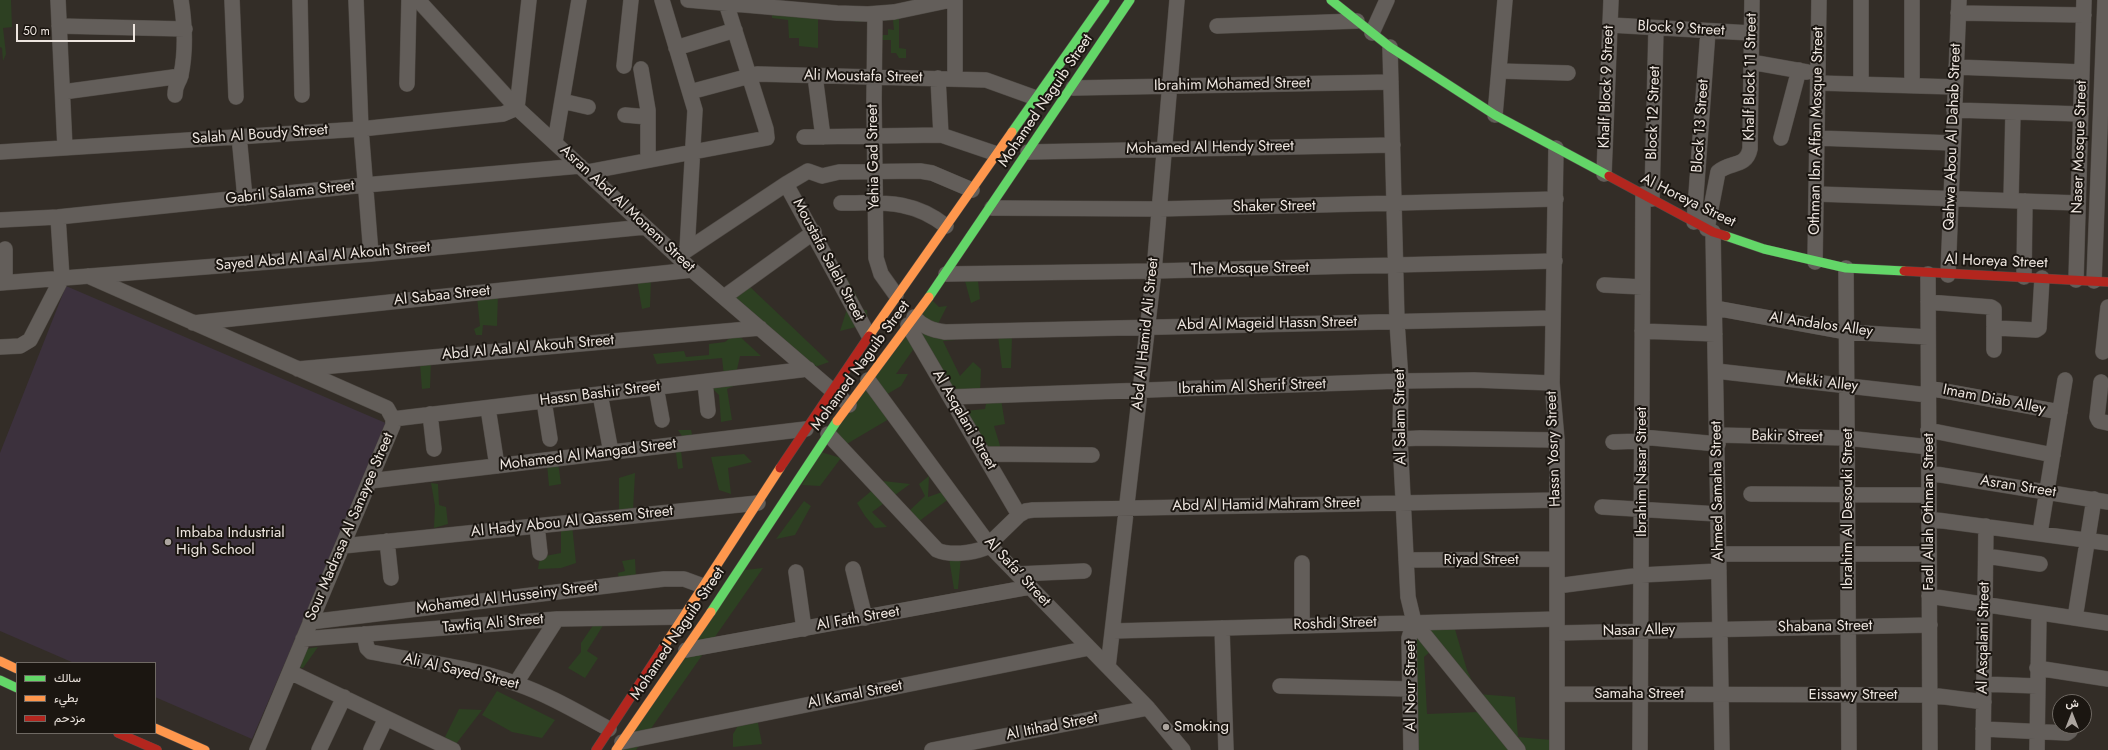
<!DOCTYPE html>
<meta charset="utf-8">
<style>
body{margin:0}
#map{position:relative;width:2108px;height:750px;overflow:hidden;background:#332d27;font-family:Jost,Vazirmatn,sans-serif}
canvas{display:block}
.legend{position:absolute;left:16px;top:662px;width:140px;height:72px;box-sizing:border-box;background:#1b1611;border:1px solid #6f6963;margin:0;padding:5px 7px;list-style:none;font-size:12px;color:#ede5df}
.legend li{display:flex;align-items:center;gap:8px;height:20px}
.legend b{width:20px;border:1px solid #6f6963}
.north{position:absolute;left:2052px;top:694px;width:40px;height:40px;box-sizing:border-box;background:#1b1611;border:1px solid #6f6963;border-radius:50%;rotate:0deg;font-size:11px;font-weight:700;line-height:16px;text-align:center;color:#ede5df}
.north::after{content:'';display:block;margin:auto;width:14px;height:18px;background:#aca59f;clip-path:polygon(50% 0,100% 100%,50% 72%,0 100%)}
.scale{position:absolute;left:16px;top:24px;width:119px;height:18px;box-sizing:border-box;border:2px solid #ede5df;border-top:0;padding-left:5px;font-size:12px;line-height:14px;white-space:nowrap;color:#ede5df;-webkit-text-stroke:3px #1b1611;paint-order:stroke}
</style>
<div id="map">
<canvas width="2108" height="750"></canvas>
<ul class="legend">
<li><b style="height:5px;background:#63d668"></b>سالك</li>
<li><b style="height:5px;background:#ff974d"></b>بطيء</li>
<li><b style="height:5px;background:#b3261e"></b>مزدحم</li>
</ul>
<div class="north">ش</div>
<div class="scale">50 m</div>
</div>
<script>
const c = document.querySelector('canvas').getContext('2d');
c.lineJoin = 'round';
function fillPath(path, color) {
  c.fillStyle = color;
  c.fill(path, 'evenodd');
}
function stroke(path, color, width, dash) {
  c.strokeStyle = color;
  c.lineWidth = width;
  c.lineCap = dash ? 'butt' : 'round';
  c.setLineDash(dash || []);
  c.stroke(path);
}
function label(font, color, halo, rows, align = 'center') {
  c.font = font + ' Jost,sans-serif';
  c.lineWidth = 4;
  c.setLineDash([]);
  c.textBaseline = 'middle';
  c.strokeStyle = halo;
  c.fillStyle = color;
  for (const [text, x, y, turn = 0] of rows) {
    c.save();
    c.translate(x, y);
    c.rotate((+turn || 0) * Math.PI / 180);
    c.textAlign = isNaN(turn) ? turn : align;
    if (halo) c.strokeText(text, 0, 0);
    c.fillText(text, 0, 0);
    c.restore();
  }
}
const education = new Path2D(`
 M66 286 388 424 252 739 155 697V663H74L0 631V453Z`);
const green = new Path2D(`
 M0 0H11L12 27 3 28 6 54 3 61 2 48 0 47Z
 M772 7 818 19V48L799 46V38H789L788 20 772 18Z
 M854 11 909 15 899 19V48L906 49V58H899L896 53H891V40H880V35H888V29L894 30 893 20 855 22Z
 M845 275 859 300 855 309 867 310 868 324 840 331 847 309 836 283Z
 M651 277 650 307 642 309 637 280Z
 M965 281H978L980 299 971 303Z
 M748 285 829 362 812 368 731 298Z
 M498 293 497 326 483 325 482 335H476L474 329 480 326 477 297Z
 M932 300 939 307 947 306 936 328 956 335 955 340 943 341 960 376 973 362 981 369 980 393H953L913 326Z
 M736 333 761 356H740L736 374 724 376 722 358 657 364 653 354 684 351 686 357 709 355V344L725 342Z
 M908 334 915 347 896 374H908L901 386 884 396 872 381Z
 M998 336H1012L1011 368H1002Z
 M431 361 430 388 422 389 420 364Z
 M738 384 727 389 732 420 721 422 719 395 709 385Z
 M868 387 889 419 845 445 834 433Z
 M987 399H1001L1005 424 994 426 1001 449 986 448 965 411 985 409Z
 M678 430H691L693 439 681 451 683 468 678 469 676 453 667 450 684 439Z
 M821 452 841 458 820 486 802 485Z
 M744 454 752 462 728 468 731 494 719 490 711 457Z
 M558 462 561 484 549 486 547 464Z
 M635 473 633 510 619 511V478Z
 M929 476 928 497 945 491 950 498 918 522 908 512 925 496 919 484Z
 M883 481 910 484 872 512 887 527 875 528 865 516 857 503Z
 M431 483 438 484 439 505 446 507 448 524 434 528 435 506Z
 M804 501 811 506 795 535 776 539Z
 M572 525 576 563 561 568 538 569 540 557 561 553V526Z
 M961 556 958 589H954L949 558Z
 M635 559 636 579 619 580 618 573 625 571 622 561Z
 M763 568 636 750H620L744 570Z
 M596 621 604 624 587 651 598 658 585 678 568 668 581 652V643Z
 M1421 626H1454L1467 670 1478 694 1515 697 1518 737 1552 740V750H1522Z
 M1411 630 1431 651 1424 657 1427 714 1478 712 1513 750H1412Z
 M318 647 303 668 295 666 305 649Z
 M497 691 555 720 542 738 512 732 482 715Z
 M459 709 482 710 456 744 445 737Z
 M757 718 762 744 733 747V734L740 722Z`);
const street = new Path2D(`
 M58 0 65 148
 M232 0 236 97
 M300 0 302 95
 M356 0 361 129 371 254
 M418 0 517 108 692 270 849 405
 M662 0 695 110 687 250
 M688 0 837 13 868 14 894 12 951 0
 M1958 13 2084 15
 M875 14 874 100 876 258 881 274 896 295
 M1610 25 1751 33
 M59 26 185 29
 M1217 26 1357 21
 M1372 33 1387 0
 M1390 47 1397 322 1401 381 1400 439 1408 597 1414 622 1518 750
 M676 48 735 30
 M1751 62 1807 72
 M624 66 631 0
 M1956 67 2082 72
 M641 69 648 110V160
 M1499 71 1568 73
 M815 76 823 137
 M938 78 941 135
 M955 79V0
 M1818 83 1955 87
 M407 84 409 0
 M1861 84V0
 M1912 85V0
 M1073 88 1391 82
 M63 92 181 76
 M690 92 757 74 986 80 1036 98
 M175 95C175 83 179 84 181 75 186 50 185 25 181 0
 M562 101 588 107
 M1954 110 2081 114
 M625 115 648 117
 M1495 115 1505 0
 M239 136 245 198
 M804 137 941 135 997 154
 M1781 138 1799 70
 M1817 138 1953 143
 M555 142 579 0
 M1556 148 1552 383 1557 440V750
 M0 152 361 129 503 114 517 108 529 0
 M1028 152 1393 145
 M587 172 767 138 766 129 726 3
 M1604 174 1611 0
 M786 184 869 336
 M1817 194 2078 203
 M1652 199 1656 28
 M2011 200 2013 112
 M841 203C882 203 912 199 946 226
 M992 208 1159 209 1556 199
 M0 220 58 217 365 185 580 166
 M1694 222 1708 31
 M1707 229 1718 172C1730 161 1746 168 1750 149L1752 0
 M1713 232 1722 750
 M5 249V282
 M678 256 786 184 808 171 822 176 839 172 920 171 932 173 972 190
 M1815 262 1819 0
 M1846 268 1849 750
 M946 274 1154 271 1555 261
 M1928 274 1930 750
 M1948 275 1959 0
 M88 276 387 408 393 419V425L257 750
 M2024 277 2025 201
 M2076 280 2084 0
 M2094 281 2105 0
 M0 283 371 254 645 227
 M1604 285 1642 287
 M724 297 814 232
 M1928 302 1991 307 1994 309V326L1996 328 2036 330 2039 328 2042 278
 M1715 308 1846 332 1928 337
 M914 317C923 327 932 330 945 332L1552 318
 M193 323 692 270
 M908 325 1019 515
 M1642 331 1715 334
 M0 347 20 346 30 340 62 278 58 217
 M1994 350V327
 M2103 352 2108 307
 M298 369 760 328
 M1716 371 1928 395
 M868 380 990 546 1148 708 1183 750
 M705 382 708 411
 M2101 382 2097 417 2099 421 2108 423
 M656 387 662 420
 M1928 388 2060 412
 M600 394 611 452
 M951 397 1401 381 1474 380 1552 383
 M544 401 550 439
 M488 408 497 466
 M430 414 434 449
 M393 419 808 369
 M1928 430 2053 455
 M828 434 937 550C950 556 972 553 985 548L1019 515 1026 511 1033 510 1556 500
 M1717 435 1847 438 1929 447
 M1642 437 1718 444
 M1400 439 1420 438 1557 440
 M1613 442 1642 441
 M984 454 1092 455
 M1929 473 2108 502
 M370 481 806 429
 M1751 494 1929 495
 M1602 507 1718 514
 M1929 519 2108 543
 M537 526 540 553
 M2040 533 2065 380
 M387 541 391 578
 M343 546 758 503
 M1719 554H1929
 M1986 556 2040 564
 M1406 560 1557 559
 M1302 563V625
 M853 569 865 618
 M796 572 804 629
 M1018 574 1084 571
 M1557 586 1641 575 1719 571
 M1929 596 2108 623
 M2075 618 2094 499
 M310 622 664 579H684L703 586
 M1222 628 1226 750
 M1113 631 1557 619
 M1557 633 1930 625
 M364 634 367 648 371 652C417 661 473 667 517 684 549 695 579 713 609 729
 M303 639 557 619 683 617
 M686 650 1030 587
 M1108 667 1154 271 1177 0
 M2037 668 2108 679
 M290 672 453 750
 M516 683 557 619
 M1984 684 2037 686
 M1280 686 1410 689
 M1557 694 1930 695 1984 702
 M1983 729 2067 733 2070 731V726
 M622 742 1089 648
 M319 750 344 697
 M371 750 386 718
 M932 750 1148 708
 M1411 750 1409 638 1414 622
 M1640 750 1643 194
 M1983 750 1986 526
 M2037 750 2039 613`);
const fast = new Path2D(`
 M1331 0 1390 47 1495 115 1609 176
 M1012 132 1105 0
 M1726 236 1764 249 1846 268 1904 271
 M929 297 1130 0
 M711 612 837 421
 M0 680 17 688`);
const slow = new Path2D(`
 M869 336 1012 132
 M837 421 929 297
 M663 648 780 468
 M0 661 17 669
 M155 728 205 750
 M616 750 711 612`);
const jam = new Path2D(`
 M1609 176 1713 232 1726 236
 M1904 271 2108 282
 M780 468 869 336
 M118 733 157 750
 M596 750 663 648`);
const markers = [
 [168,542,4,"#aca59f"],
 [1166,727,4,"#aca59f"]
];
const streetNames = [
 ["Block 9 Street",1681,29,3],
 ["Ali Moustafa Street",863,77,1],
 ["Khalf Block 11 Street",1751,77,-89],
 ["Ibrahim Mohamed Street",1232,85,-1],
 ["Khalf Block 9 Street",1607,87,-88],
 ["Mohamed Naguib Street",1046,101,-56],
 ["Block 12 Street",1654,113,-88],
 ["Block 13 Street",1701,126,-86],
 ["Othman Ibn Affan Mosque Street",1817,131,-89],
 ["Salah Al Boudy Street",260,135,-4],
 ["Qahwa Abou Al Dahab Street",1953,137,-88],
 ["Naser Mosque Street",2080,147,-88],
 ["Mohamed Al Hendy Street",1210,148,-1],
 ["Yehia Gad Street",874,157,-91],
 ["Gabril Salama Street",290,193,-6],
 ["Al Horeya Street",1688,201,26],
 ["Shaker Street",1274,207,-1],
 ["Asran Abd Al Monem Street",627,209,43],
 ["Sayed Abd Al Aal Al Akouh Street",323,257,-5],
 ["Moustafa Saleh Street",828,260,62],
 ["Al Horeya Street",1996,262,2],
 ["The Mosque Street",1250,269,-1],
 ["Al Sabaa Street",442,296,-6],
 ["Abd Al Mageid Hassn Street",1267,324,-1],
 ["Al Andalos Alley",1821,325,8],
 ["Abd Al Hamid Ali Street",1146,334,-84],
 ["Abd Al Aal Al Akouh Street",528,348,-5],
 ["Mohamed Naguib Street",861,366,-54],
 ["Mekki Alley",1822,383,6],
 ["Ibrahim Al Sherif Street",1252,387,-2],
 ["Hassn Bashir Street",600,394,-7],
 ["Imam Diab Alley",1994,400,11],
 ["Al Salam Street",1401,417,-91],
 ["Al Asqalani Street",964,420,60],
 ["Bakir Street",1787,437,1],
 ["Hassn Yosry Street",1554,449,-92],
 ["Mohamed Al Mangad Street",588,455,-7],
 ["Ibrahim Nasar Street",1642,472,-90],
 ["Asran Street",2018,487,9],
 ["Ahmed Samaha Street",1718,491,-91],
 ["Abd Al Hamid Mahram Street",1266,505,-1],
 ["Ibrahim Al Desouki Street",1848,509,-90],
 ["Fadl Allah Othman Street",1929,512,-90],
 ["Al Hady Abou Al Qassem Street",572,522,-6],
 ["Sour Madrasa Al Sanayee Street",350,527,-67],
 ["Riyad Street",1481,560],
 ["Al Safa' Street",1017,572,47],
 ["Mohamed Al Husseiny Street",507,598,-7],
 ["Al Fath Street",858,619,-10],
 ["Tawfiq Ali Street",493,624,-5],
 ["Roshdi Street",1335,624,-2],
 ["Shabana Street",1825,627,-1],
 ["Nasar Alley",1639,631,-1],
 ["Mohamed Naguib Street",678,634,-56],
 ["Al Asqalani Street",1984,638,-89],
 ["Ali Al Sayed Street",461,672,13],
 ["Al Nour Street",1411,686,-90],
 ["Samaha Street",1639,694],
 ["Al Kamal Street",855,695,-11],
 ["Eissawy Street",1853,695],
 ["Al Itihad Street",1052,727,-11]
];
const poiNames = [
 ["Imbaba Industrial",176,533],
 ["High School",176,550],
 ["Smoking",1174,727]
];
fillPath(education, '#3c313d');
fillPath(green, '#2d4022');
stroke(street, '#504b46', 16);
stroke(fast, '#504b46', 10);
stroke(slow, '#504b46', 10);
stroke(jam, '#504b46', 10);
stroke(street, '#635e5a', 15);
stroke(fast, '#63d668', 9);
stroke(slow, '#ff974d', 9);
stroke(jam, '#b3261e', 9);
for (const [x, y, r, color] of markers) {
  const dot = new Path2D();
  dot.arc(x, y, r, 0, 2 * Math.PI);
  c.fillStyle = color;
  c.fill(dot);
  stroke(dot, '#1b1611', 1.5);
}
label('15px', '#ede5df', '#1b1611', streetNames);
label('15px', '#ede5df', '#1b1611', poiNames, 'left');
</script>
